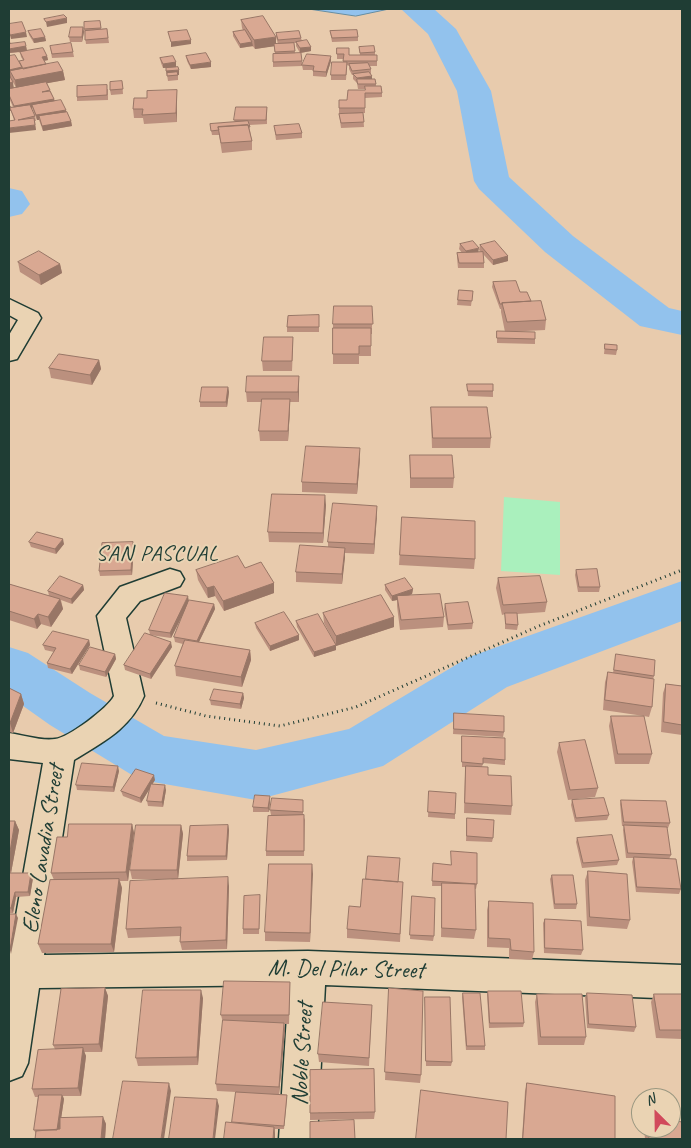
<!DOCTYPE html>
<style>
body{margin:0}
#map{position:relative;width:691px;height:1148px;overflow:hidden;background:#e8cbad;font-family:Caveat,sans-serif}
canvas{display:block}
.frame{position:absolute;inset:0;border:10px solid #1f3d34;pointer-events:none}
.north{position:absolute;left:631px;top:1088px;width:50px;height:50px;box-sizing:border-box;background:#ead3b3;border:1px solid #999780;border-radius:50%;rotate:337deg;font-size:14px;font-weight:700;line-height:20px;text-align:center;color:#1f3d34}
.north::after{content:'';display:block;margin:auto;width:18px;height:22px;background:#d1495b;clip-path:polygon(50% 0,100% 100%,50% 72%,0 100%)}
</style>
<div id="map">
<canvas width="691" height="1148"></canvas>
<div class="frame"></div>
<div class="north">N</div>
</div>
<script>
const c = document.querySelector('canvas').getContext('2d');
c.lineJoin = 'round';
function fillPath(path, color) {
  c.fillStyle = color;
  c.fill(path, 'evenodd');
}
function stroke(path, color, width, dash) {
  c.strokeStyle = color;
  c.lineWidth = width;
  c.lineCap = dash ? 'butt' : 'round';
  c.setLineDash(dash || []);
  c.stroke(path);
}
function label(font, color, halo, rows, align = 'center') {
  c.font = font + ' Caveat,sans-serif';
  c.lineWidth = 4;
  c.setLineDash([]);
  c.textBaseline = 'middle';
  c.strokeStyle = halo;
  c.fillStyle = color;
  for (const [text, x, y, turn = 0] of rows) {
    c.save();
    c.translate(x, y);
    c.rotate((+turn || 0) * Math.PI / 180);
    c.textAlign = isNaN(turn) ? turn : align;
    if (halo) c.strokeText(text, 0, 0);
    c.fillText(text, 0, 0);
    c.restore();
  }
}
const green = new Path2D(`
 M504 497 560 502V575L501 571Z`);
const water = new Path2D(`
 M309 9H389L356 16Z`);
const river = new Path2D(`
 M401 9H434L456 29 491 91 509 177 573 236 669 308 682 311V335L640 326 545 252 479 189 474 181 457 91 428 34Z
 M9 188 22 191 30 204 22 214 9 217Z
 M682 581V621L507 687 383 766 256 800 153 782 132 775 50 725 9 696V647L28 653 90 693 164 736 256 750 349 729 469 657Z`);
const path = new Path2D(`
 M156 703 206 716 280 726 356 707 539 626 682 570`);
const street = new Path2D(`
 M9 299 38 313 41 318 17 359 9 361V335L18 320 9 315Z
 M170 569 180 572 184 579 180 586 140 601 126 618 144 696C130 729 103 742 74 760L44 955 308 951 682 965V999L325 985 317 1139H279L289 985 39 988 28 1063 22 1076 9 1081V955L43 763 9 759V733C23 735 41 741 55 739 68 738 108 708 114 696L97 616 120 587Z`);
const wall = new Path2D(`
 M241 20 276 44H278L276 37V33L301 38 302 41 311 47V51L300 53 296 46V43H294L295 53 302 61V66L273 67V54H275L274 46 255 49 252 45 253 46 240 48 233 36V32L243 30 242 28Z
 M100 21 101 29H107L109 43 86 44 84 29Z
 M83 27 84 32 82 42H70L69 37Z
 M28 31 45 37 46 41 34 43 29 35Z
 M330 31 358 37V41L332 42Z
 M9 39 11 44 26 46 27 51 47 56 48 60 44 61 46 64 63 71 65 80 47 83 55 101 66 112 71 121 72 126 43 131 39 120H37L32 108H31L35 116 36 121H35L36 130 14 120 11 111H9V102L11 108 13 107 9 98V56L19 63 23 60 21 57 20 52H21L9 53ZM11 79 16 87 14 88Z
 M50 46 73 52 74 57 52 58Z
 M359 47 375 52V55H377V66H370L371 69V74H370L372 79 376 84V86L382 93V97L365 98V113H363L364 127 341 128 339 114 355 113H339V108L347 100 365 90V89H358L357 83 353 79V75H352L349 69V66L347 65 346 80H331V75L343 62V59H337V48L349 55H360Z
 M186 56 211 67 191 69 187 61Z
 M160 58 176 62V67L179 75H178V80L168 81 166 68H163L161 63Z
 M331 61 326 77 313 76V70H303L302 65Z
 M122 81 123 94 111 95 110 90Z
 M108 89V100L77 101V97Z
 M177 90V122L144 124 143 118H134L133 109 147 98Z
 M267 107V124L249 125 252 141V150L222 153 219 135H212L210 124 235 122 234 120Z
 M274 126 302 133V138L276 140Z
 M460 244 478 252H481L479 250 480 245 508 256V261L493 265 483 254 484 263V268H458L457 258V253H462L459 249Z
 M18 262 60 264 62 273 41 285 20 272Z
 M493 282 520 292 531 301 546 320 545 330 507 332 535 339V344L497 343V331L505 332 501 312V309H500L492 287Z
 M459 290 473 291 471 306 457 305Z
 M372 306V334H371V356H359V364H333V324Z
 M319 315V332H287V327Z
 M293 337V347L292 371H263L262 361Z
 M605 344 617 350 616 355 604 354Z
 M99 360 101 369 92 385 51 378 49 368Z
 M299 376V402H290V409L288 441H260L259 431 262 402H247L246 392Z
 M467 384 493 391V397L468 396Z
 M228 387 229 392 227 407H200V402Z
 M431 407 491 438 490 448H432L431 417Z
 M410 455 454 478 453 488H410Z
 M360 458 357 494 302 492V482Z
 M326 505 323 543 269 542 268 532Z
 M377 506 374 554 345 553 342 584 296 582V572L328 547V542Z
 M402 517 475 559 474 569 399 565Z
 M29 542 64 544 56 554 31 547Z
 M134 547 132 575 100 576 99 571Z
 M245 568 274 583V593L224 611 215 596 208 598 198 580 196 570Z
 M576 570 600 587 599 592H578L575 575Z
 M498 578 547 602 545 612 517 614 518 625 517 630 505 629V614L502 615 496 588Z
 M9 584 49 596 48 591 83 585 84 590 72 604 61 600 63 609 51 627 41 624 37 629 9 620Z
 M385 585 413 589 412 594 409 596 444 617 443 627 400 630 397 606V600L392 601 385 590Z
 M189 601 214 604 215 609 199 642 250 650 251 660 242 687 176 676 175 666 183 644 175 642 174 637 188 605 171 638 150 635 172 647 151 679 125 670 124 665 150 635 149 630Z
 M445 604 473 623 472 629 448 630 444 609Z
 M323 613 394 617V627L336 646V645V650L314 657 297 627 296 621 335 643 324 623Z
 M255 623 299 635V640L270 651 256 628Z
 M89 640 90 645 72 674 48 668 47 663 54 652 45 650 43 645Z
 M115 654 116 659 106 677 80 670 79 665Z
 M616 654 654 676 653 679 652 707 649 717 644 716 652 754 649 764H615L609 726 611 716H644L603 710 605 682 608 672 613 673Z
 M666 684 682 686V735L661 732 663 693Z
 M9 688 21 694 24 704 13 733 9 732Z
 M243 693 244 698 241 709 211 705 210 700Z
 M454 713 504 732 503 737 453 734Z
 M462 736 505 760V765L483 763 482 767 512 806 511 815 464 813 465 775V767H462Z
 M559 743 598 788 595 797 568 800 557 752Z
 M119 771 114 792 77 790 76 785Z
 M155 780 152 784 166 790 163 807 148 806 147 801 150 788 141 803 123 796 121 791Z
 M429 791 455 814V819L428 817Z
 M270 800 269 812H253V807Z
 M303 800V815L305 820 304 856H266V851L271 815 270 810Z
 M572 800 609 815 607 820 575 822 571 805Z
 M621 800 670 823 668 828H667L671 855 669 859 681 889 679 894 636 892 632 862 633 858H626L623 830 624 826H622L620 804Z
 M467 818 493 838 492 842 466 841Z
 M9 821H15L19 830 11 873 33 878 30 896 16 897 13 913H9Z
 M132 824 134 833 128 881H120L122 888 114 952 42 953 38 944 54 880 51 873 67 837Z
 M181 825 183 834 178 879 229 886 227 949 182 950 180 942V936L128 938 126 929 172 879H132L130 870Z
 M228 825 229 830 227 860 187 861V856Z
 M577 838 619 860 617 865 582 868 576 842Z
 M451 851 477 884 476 889H475L476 930 474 939 441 937 442 886H432L433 863 451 865Z
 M312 864 310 942 265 941V932Z
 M588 871 630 920 627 929 587 926 585 880Z
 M552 875 577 904 576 909H554L550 879Z
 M398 882H403L400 942 347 938V929L360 907Z
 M260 895 259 934H243V929Z
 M412 896 434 936 433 941 410 939Z
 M489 901 534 952 532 960 509 959V948L487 947V910Z
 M545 919 583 950 581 955 544 953 543 923Z
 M290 982V991L289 1024H284L285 1031 279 1094 287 1095V1099L284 1129H275V1134L232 1122 236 1092 217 1091 216 1084 223 1023 221 1015Z
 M105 988 108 996 102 1052H84L86 1056 81 1096H63L64 1099 61 1118 103 1117 106 1124 105 1139H35L36 1134 34 1130 38 1097H35L32 1089 55 1049 53 1045Z
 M389 988 421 1075 420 1083 385 1080Z
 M488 991 524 1023 523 1027 489 1028 487 995Z
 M463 993 485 1046V1050H466L462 997Z
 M587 993 636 1027 634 1032 587 1028 585 997Z
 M537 994 586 1037 584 1045H538L535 1002Z
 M654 994H682V1039L656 1038 651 1002Z
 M425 997 452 1062 451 1066H426Z
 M203 998 198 1065 138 1066 136 1058Z
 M372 1005 369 1066 319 1062 318 1054Z
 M527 1083 615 1139H522L525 1091Z
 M375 1112 374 1119 310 1120V1113Z
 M644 1128H671L682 1139H645Z`);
const shadedWall = new Path2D(`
 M67 18V23L47 27 46 22Z
 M83 27 84 32 82 42V37Z
 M26 32 27 37 11 39 10 35Z
 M45 37 46 41 34 43 33 39Z
 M276 37V46L255 49 254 40Z
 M191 40V44L171 47V42Z
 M252 42 253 46 240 48V44Z
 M26 46 27 51 9 53V49Z
 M311 47V51L300 53V48Z
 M47 56 48 60 43 61 42 57Z
 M331 56V61L326 77V72Z
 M176 62V67L163 68V64Z
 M211 62V67L191 69 190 65Z
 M22 67 23 76 10 71 11 79H9V70Z
 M179 70V75L167 76 166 71Z
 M63 71 65 80 16 89 15 80Z
 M372 76V81L357 79V83V78Z
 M13 82 14 91 9 92V83Z
 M177 90V122L176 113Z
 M54 99 55 104 32 105V108L15 111 14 106Z
 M11 106 12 111 10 108 11 111H9V107Z
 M66 110 67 115 39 116V120H37L36 115Z
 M71 121 72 126 43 131 42 126Z
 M35 125 36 130 9 133V128Z
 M479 248 478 253 465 256 466 251Z
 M508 256V261L493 265V260Z
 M60 264 62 273 41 285 39 275Z
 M99 360 101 369 92 385 90 375Z
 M299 376V402L298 392Z
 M228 387 229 392 227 407 226 402Z
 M290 399V409L288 441V431Z
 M360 448V458L357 494V484Z
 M325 495 326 505 323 543V533Z
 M377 506V516L374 554V544Z
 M63 539 64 544 56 554 55 549Z
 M133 542 134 547 132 575 131 570Z
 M345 548V558L342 584V574Z
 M274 583V593L224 611 223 601Z
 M83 585 84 590 72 604 71 599Z
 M214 586 215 596 208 598 207 588Z
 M413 589 412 594 398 599 397 596V600L392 601V596Z
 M188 596 189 602 171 638 170 633Z
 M60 599 63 609 51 627 48 617Z
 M214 604 215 609 197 646V641Z
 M38 614 41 624 37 629 34 619Z
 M394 617V627L336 646V636Z
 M299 635V640L270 651V646Z
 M89 640 90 645 72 674 70 669Z
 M171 642 172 647 151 679 150 674Z
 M336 645V650L314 657V652Z
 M250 650 251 660 242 687 241 677Z
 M115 654 116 659 106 677 105 672Z
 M243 693 244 698 241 709 240 704Z
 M21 694 24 704 13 733 10 723Z
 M118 766 119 771 114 792 113 787Z
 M154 775 155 780 141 803 140 798Z
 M165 785 166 790 163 807 162 802Z
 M270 796V800L269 812 268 808Z
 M15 821 19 830 11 873 9 867V858Z
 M132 824 134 833 128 881 126 872Z
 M181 825 183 834 178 879 177 870Z
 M228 825 229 830 227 860 226 856Z
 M312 864 313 874 310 942V933Z
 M31 873 33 878 30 896 28 892Z
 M228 877 229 886 227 949 226 940Z
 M119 879 122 888 114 952 111 944Z
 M15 892 16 897 13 913 11 908Z
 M16 914 18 918 11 954 10 950Z
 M105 988 108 996 102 1052 99 1044Z
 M201 990 203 998 198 1065 197 1057Z
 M284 1023 285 1031 279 1094V1087Z
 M83 1048 86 1056 81 1096 78 1088Z
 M169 1083 171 1091 164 1139H161Z
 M62 1095 64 1099 59 1133 57 1130Z
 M217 1099 219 1106 215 1139H213Z
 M103 1117 106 1124 105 1139H101Z
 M274 1127 275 1134V1139H273Z`);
const building = new Path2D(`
 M64 15 67 18 46 22 44 19Z
 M263 16 276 37 254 40 241 20Z
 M100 21 101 28 84 29V22Z
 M22 22 26 32 10 35 9 31V24Z
 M71 27H83L82 37H69Z
 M41 29 45 37 33 39 28 31Z
 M107 29 108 38 85 40V31Z
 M187 30 191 40 171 42 168 32Z
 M245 30 252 42 240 44 233 32Z
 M357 30 358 37 332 38 330 31Z
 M299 31 301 38 278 40 276 33Z
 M307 40 311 47 300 48 296 42Z
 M25 42 26 46 9 49V44Z
 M71 43 73 52 52 54 50 46Z
 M294 43 295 51 275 52 274 44Z
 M374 46 375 52 360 53 359 47Z
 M43 48 47 56 42 57 46 64 23 69 19 61 24 60 20 52Z
 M337 48H349V55H377V61H343L344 54H337Z
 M206 53 211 62 190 65 186 56Z
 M301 53 302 61 273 62V54Z
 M307 54 331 56 326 72 313 71 314 66 302 65Z
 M15 55 22 67 9 70V56Z
 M173 56 176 62 163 64 160 58Z
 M58 62 63 71 15 80 10 71Z
 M332 62H347L346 75H331Z
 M368 63 371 69 352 71 349 64Z
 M178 67 179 70 166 71V68Z
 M177 72 178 75 167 76V73Z
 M369 72 372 76 357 78 353 74Z
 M9 75 13 82 9 83Z
 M357 79H375L376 84H358Z
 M122 81 123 89 110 90V82Z
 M46 82 50 90 42 92 50 91 54 99 14 106 9 95V89Z
 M107 85V95L77 97V86Z
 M365 86H381L382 93H365V108H339V100H347L348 90H365Z
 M177 90 176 113 142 115 143 109H133L134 98H147V91Z
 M61 100 66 110 36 115 32 105Z
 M30 105 35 116 18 120 34 118 35 125 9 128V121L15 120 10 108Z
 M236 107H267L266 120H234Z
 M67 112 71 121 42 126 39 116Z
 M363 113 364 122 341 123 339 114Z
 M248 121 250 127H249L248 125 218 127 219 130 211 131 210 124Z
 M299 124 302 133 276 135 274 126Z
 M248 125 252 141 221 143 218 127Z
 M473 241 479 248 466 251 460 244Z
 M495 241 508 256 493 260 480 245Z
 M39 251 60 264 39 275 18 262Z
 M483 252 484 263H459L457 253Z
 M516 281 520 292H527L531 301 502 303V304H500L493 282Z
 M459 290 473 291 472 301 458 300Z
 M541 301 546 320 507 322 502 303Z
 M334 306H372L373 324H333Z
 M319 315V327H287L288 316Z
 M333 328H371V346H359V354H333Z
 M497 331 535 332V339L497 338Z
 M264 337H293L292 361H262Z
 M605 344 617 345V350L605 349Z
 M59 354 99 360 90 375 49 368Z
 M247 376H299L298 392H246Z
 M467 384H493V391H468Z
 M202 387H228L226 402H200Z
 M262 399H290L288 431H259Z
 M431 407H487L491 438H433Z
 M306 446 360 448 357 484 302 482Z
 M410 455H452L454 478H411Z
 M272 494 325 495 323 533 268 532Z
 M333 503 377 506 374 544 328 542Z
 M402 517 475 521V559L400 555Z
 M37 532 63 539 55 549 29 542Z
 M133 542 131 570 99 571 102 543Z
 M300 545 345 548 342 574 296 572Z
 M238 556 245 568 261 562 274 583 223 601 214 586 207 588 196 570Z
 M597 569 600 587H579L576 570Z
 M60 576 83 585 71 599 48 591Z
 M540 576 547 602 503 605 498 578Z
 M405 578 413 589 392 596 385 585Z
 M9 584 60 599 48 617 38 614 34 619 9 611Z
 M165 593 188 596 170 633 149 630Z
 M440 594 444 617 401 620 397 596Z
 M381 595 394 617 336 636 323 613Z
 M189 600 214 604 197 641 174 637Z
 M468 602 473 623 448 625 445 604Z
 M284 612 299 635 270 646 255 623Z
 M505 613H517L518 625 506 624Z
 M318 614 336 645 314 652 296 621Z
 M53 631 89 640 70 669 47 663 56 648 43 645Z
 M145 633 171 642 150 674 124 665Z
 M185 640 250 650 241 677 175 666Z
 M90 647 115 654 105 672 79 665Z
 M616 654 655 660 654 676 614 670Z
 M608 672 654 679 652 707 605 700Z
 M666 684 682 686V725L664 722Z
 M9 688 21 694 10 723H9Z
 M214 689 243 693 240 704 210 700Z
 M454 713 504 716V732L454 729Z
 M611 716H644L652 754H618Z
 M462 736 505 738V760L483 758V764L462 762Z
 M585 740 598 788 570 790 559 743Z
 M82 763 118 766 113 787 76 785Z
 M466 766 488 767V775L511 776 512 806 465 803Z
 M136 769 154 775 140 798 121 791Z
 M151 784 165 785 162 802 147 801Z
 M429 791 456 793 455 814 428 812Z
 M255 795 270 796 268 808 253 807Z
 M272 798 303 800V812L270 810Z
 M604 798 609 815 576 818 572 800Z
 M621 800 666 801 670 823 624 822Z
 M304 815V851H266L268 816Z
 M467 818 494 820 493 838 467 836Z
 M9 821H15L9 858Z
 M69 824H132L126 872 51 873 57 837H67Z
 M136 825H181L177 870H130Z
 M228 825 226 856H187L190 826Z
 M624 825 667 827 671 855 628 853Z
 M612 835 619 860 583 863 577 838Z
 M451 851 477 853V884L432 881 433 863 451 865Z
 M368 856 400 858 398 882 366 879Z
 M634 857 676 859 681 889 637 887Z
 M269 864H312L310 933 265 932Z
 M588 871 627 874 630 920 590 917Z
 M9 873H31L28 892H15L11 908H9Z
 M552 875H573L577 904H555Z
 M228 877 226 940 180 942 181 927 126 929 130 881Z
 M119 879 111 944H38L50 880Z
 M363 879 403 882 400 934 347 929 349 906 360 907Z
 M442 883 475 884 476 930 442 928Z
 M260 895 259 929H243L244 896Z
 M412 896 435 898 434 936 410 935Z
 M489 901 533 903 534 952 511 950 510 939 489 938Z
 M9 914H16L10 950H9Z
 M545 919 581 921 583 950 545 948Z
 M224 981 290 982 289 1015H221Z
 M105 988 99 1044 53 1045 61 989Z
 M389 988 423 991 421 1075 385 1072Z
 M143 990H201L197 1057 136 1058Z
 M488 991H521L524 1023H490Z
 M463 993H480L485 1046H467Z
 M587 993 632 995 636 1027 589 1024Z
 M537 994H582L586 1037H541Z
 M654 994H682V1030H660Z
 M425 997H450L452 1062 426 1061Z
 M323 1002 372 1005 369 1058 318 1054Z
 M223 1020 284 1023 279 1087 216 1084Z
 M83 1048 78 1088 32 1089 38 1050Z
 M374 1069 375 1112 310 1113V1070Z
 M123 1081 169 1083 161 1139H113Z
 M527 1083 615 1096V1139H523Z
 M421 1090 508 1102 506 1139H416Z
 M236 1092 287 1095 284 1126 232 1122Z
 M39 1095H62L57 1130H34Z
 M175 1097 217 1099 213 1139H169Z
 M103 1117 101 1139H35L36 1131 60 1129V1118Z
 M354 1120 355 1139H310V1122Z
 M671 1120 682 1122V1139H649L648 1128H671Z
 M226 1122 274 1127 273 1139H224Z`);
const quarterNames = [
 ["SAN PASCUAL",157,554]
];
const nearStreetnames = [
 ["Eleno Lavadia Street",44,849,-81],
 ["M. Del Pilar Street",346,970,1],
 ["Noble Street",303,1054,-87]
];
fillPath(green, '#aaf0bd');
fillPath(water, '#92c2ed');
stroke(water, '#648da3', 1);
fillPath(river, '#92c2ed');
stroke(street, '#1f3d34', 3);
stroke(path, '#1f3d34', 3, [1, 4]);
fillPath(street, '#ead3b3');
fillPath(wall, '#bb907e');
fillPath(shadedWall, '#987666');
fillPath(building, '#d9a892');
stroke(building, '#987666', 1);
c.letterSpacing = '1px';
label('22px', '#1f3d34', '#ead3b3', quarterNames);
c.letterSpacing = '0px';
label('24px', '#1f3d34', '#ead3b3', nearStreetnames);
</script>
